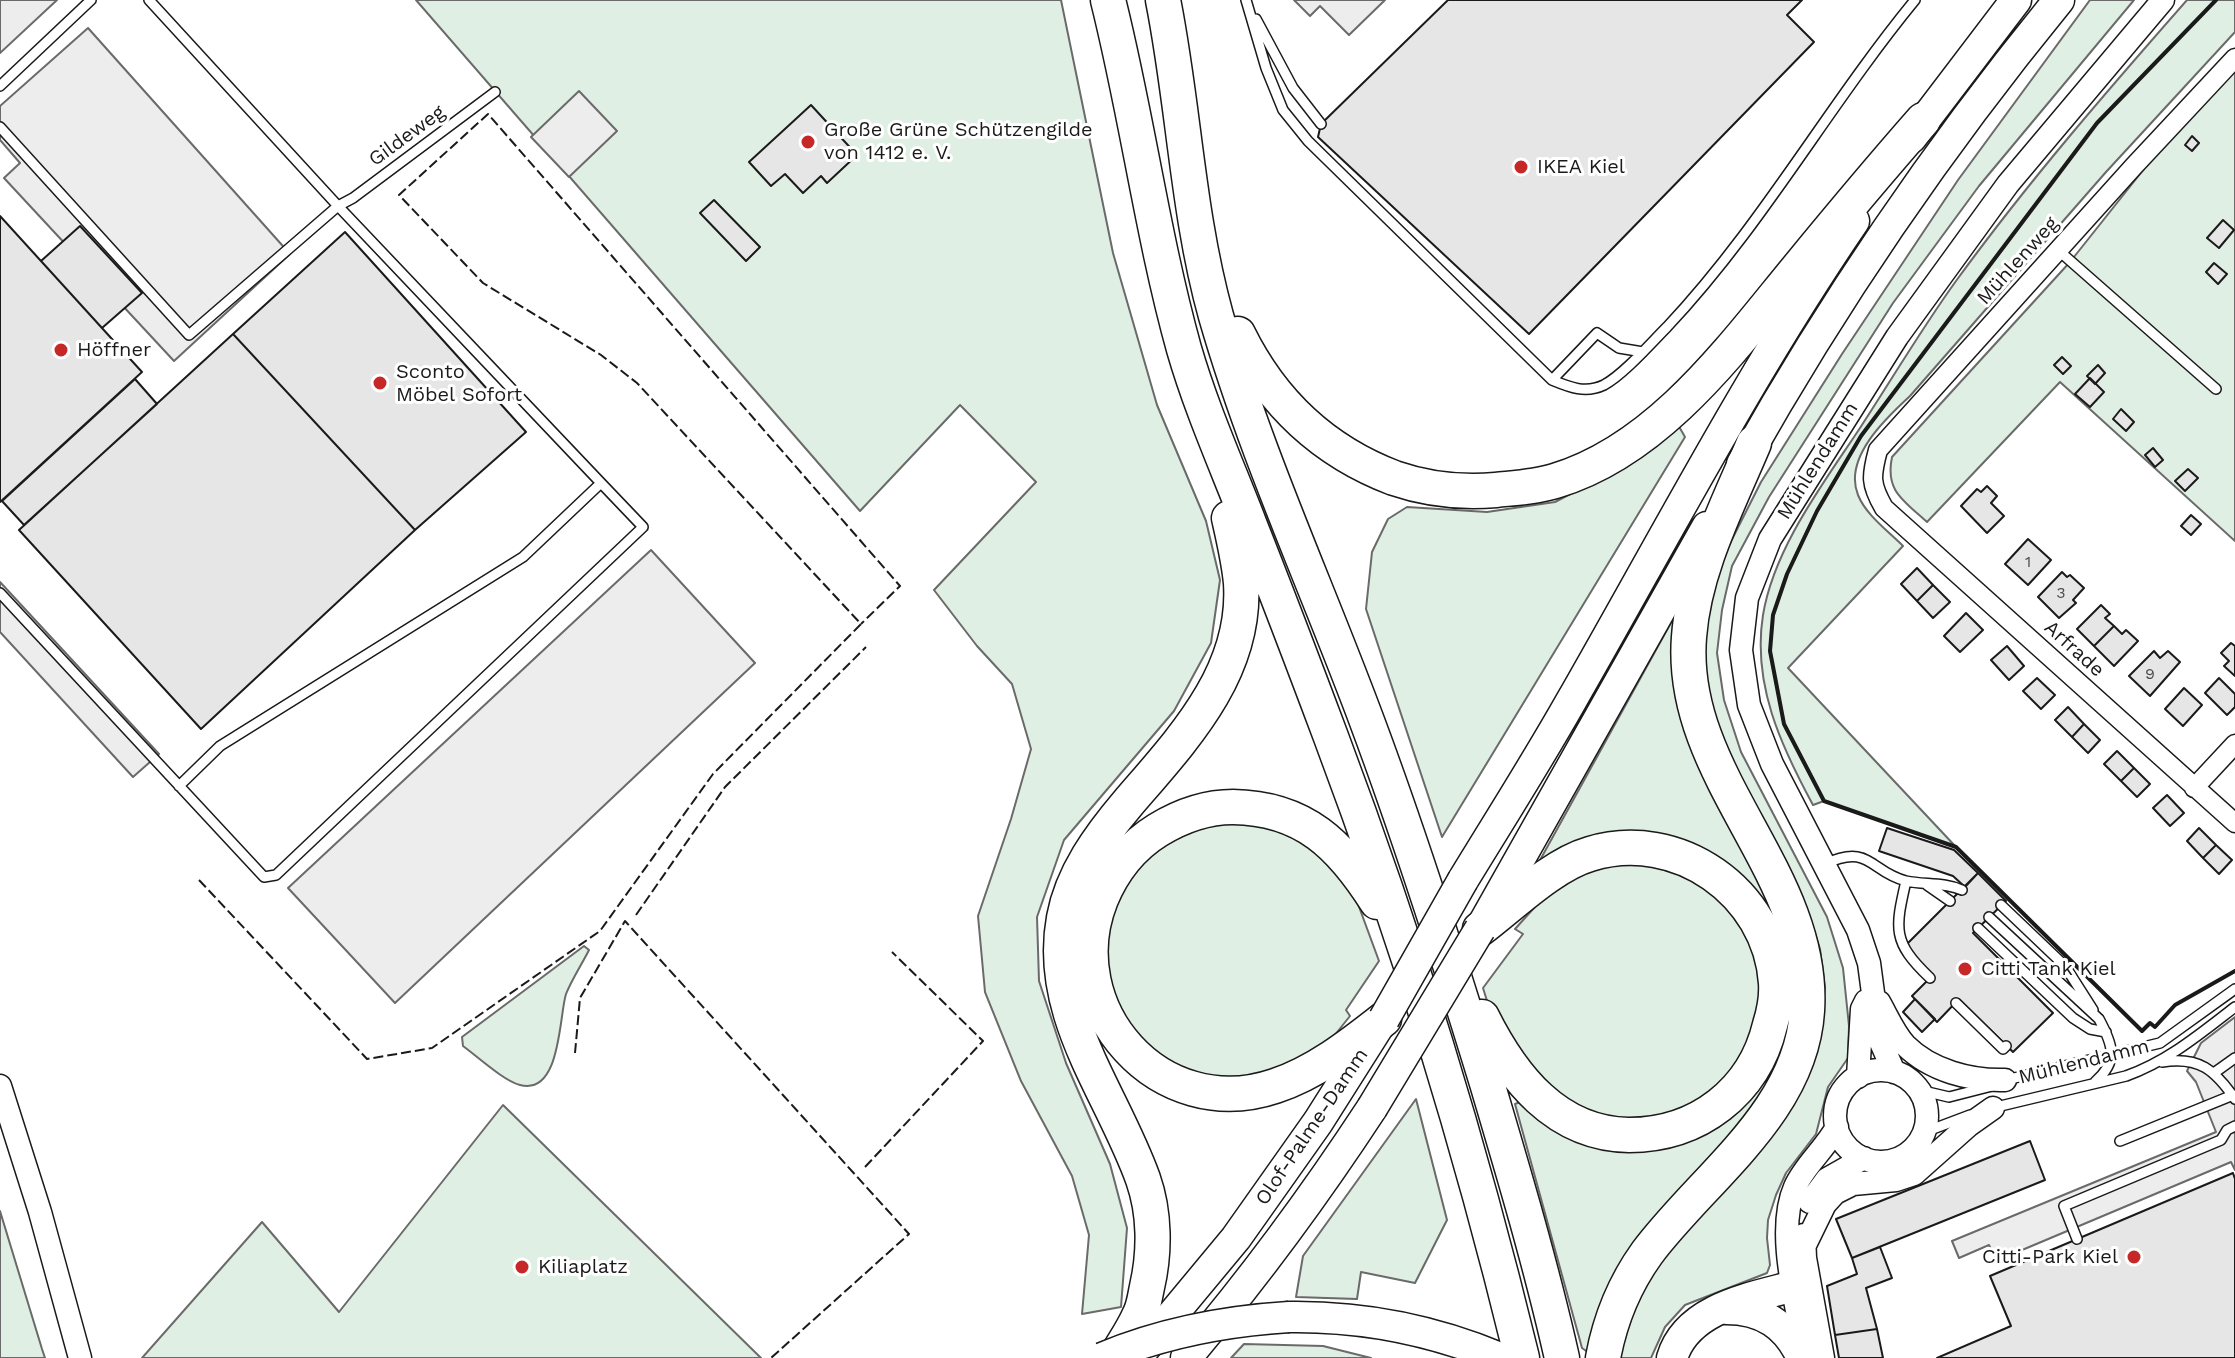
<!DOCTYPE html>
<meta charset="utf-8">
<style>
body{margin:0}
canvas{display:block;background:#fff}
</style>
<canvas width="2235" height="1358"></canvas>
<script>
const c = document.querySelector('canvas').getContext('2d');
c.lineJoin = 'round';
function fillPath(path, color) {
  c.fillStyle = color;
  c.fill(path, 'evenodd');
}
function stroke(path, color, width, dash) {
  c.strokeStyle = color;
  c.lineWidth = width;
  c.lineCap = dash ? 'butt' : 'round';
  c.setLineDash(dash || []);
  c.stroke(path);
}
function label(font, color, halo, rows, align = 'center') {
  c.font = font + ' "Work Sans",sans-serif';
  c.lineWidth = 6;
  c.setLineDash([]);
  c.textBaseline = 'middle';
  c.strokeStyle = halo;
  c.fillStyle = color;
  for (const [text, x, y, turn = 0] of rows) {
    c.save();
    c.translate(x, y);
    c.rotate((+turn || 0) * Math.PI / 180);
    c.textAlign = isNaN(turn) ? turn : align;
    if (halo) c.strokeText(text, 0, 0);
    c.fillText(text, 0, 0);
    c.restore();
  }
}
const green = new Path2D(`
 M416 0H1061L1113 253 1157 405 1206 521 1220 580 1211 643 1174 711 1064 840 1037 917 1039 981 1066 1063 1110 1164 1127 1228 1121 1307 1082 1314 1089 1235 1072 1176 1021 1081 985 992 978 916 1011 819 1031 749 1012 684 977 646 934 590 1036 482 960 405 860 511Z
 M2090 0H2134L1979 186 1893 303 1769 497 1732 566 1722 610 1717 653 1724 700 1741 752 1827 917 1843 968 1849 1026 1848 1058 1828 1087 1816 1134 1786 1173 1776 1195 1768 1220 1767 1238 1770 1265 1767 1273 1685 1305 1665 1327 1651 1358H1618L1639 1296 1655 1263 1820 1022 1825 988 1820 949 1811 921 1789 872 1714 733 1701 638 1716 571 1761 482 1842 354 1958 180Z
 M2187 0H2235V32L2106 172 1910 396C1886 418 1843 458 1858 495 1866 515 1888 531 1903 546L1788 668 1956 847 1824 801 1813 805C1781 746 1752 684 1763 615 1774 548 1823 484 1860 428 1892 379 1922 328 1956 281 2028 182 2107 91 2187 0Z
 M2235 66V541L2060 382 1927 522C1903 500 1885 491 1892 457L2070 262 2167 140Z
 M1677 423 1685 437 1442 837 1366 609 1372 552 1388 519 1407 507 1487 512 1555 502 1599 479Z
 M1678 610 1679 629 1794 953 1785 1063 1589 1353 1582 1348 1515 1104 1525 1100 1688 1133 1784 992 1701 855 1534 871Z
 M1236 818 1290 832 1333 865 1358 904 1379 961 1346 1010 1350 1016 1334 1036 1292 1070 1222 1085 1151 1055 1105 988 1109 900 1158 839Z
 M1617 859 1685 869 1740 912 1766 989 1745 1064 1695 1112 1620 1126 1541 1091 1488 1004 1483 988 1523 934 1515 929 1552 888Z
 M584 946 589 950C582 964 572 979 566 994 559 1016 561 1096 520 1085 504 1081 478 1057 463 1046L462 1037Z
 M1416 1099 1447 1220 1415 1283 1361 1272 1357 1299 1296 1297 1303 1256Z
 M503 1105 761 1358H142L262 1222 339 1312Z
 M0 1211 42 1349 45 1358H0Z
 M1244 1344 1323 1346 1371 1358H1231Z`);
const parking = new Path2D(`
 M0 0H57L0 53Z
 M1294 0H1385L1349 35 1320 6 1310 16Z
 M88 28 290 254 174 361 4 178 20 163 0 140V106Z
 M579 91 617 131 569 177 531 137Z
 M651 550 755 663 395 1003 288 888Z
 M0 582 159 754 133 777 0 632Z
 M2235 1017V1170L2231 1162 1996 1261 1989 1245 1959 1258 1952 1241 2216 1132 2196 1082 2187 1071 2201 1043Z`);
const building = new Path2D(`
 M1448 0H1802L1787 15 1814 42 1529 334 1318 137 1321 124Z
 M811 105 857 155 827 183 821 176 803 193 785 174 771 186 749 162Z
 M2192 136 2199 143 2192 151 2185 145Z
 M714 200 760 247 746 261 700 213Z
 M0 216 142 372 0 502Z
 M2223 220 2234 230 2219 248 2207 238Z
 M80 226 142 293 102 328 41 261Z
 M345 232 526 432 415 530 233 334Z
 M2214 263 2227 274 2218 284 2206 272Z
 M233 334 415 530 201 729 19 530Z
 M2062 357 2071 366 2063 374 2054 365Z
 M2098 365 2105 373 2095 384 2087 376Z
 M2090 378 2104 392 2090 407 2075 394Z
 M135 379 157 404 24 525 2 501Z
 M2121 409 2134 422 2126 431 2113 419Z
 M2153 448 2163 460 2155 467 2145 455Z
 M2188 469 2198 478 2185 491 2175 481Z
 M1987 486 1997 496 1991 503 2004 516 1987 533 1961 506 1977 489 1981 492Z
 M2191 515 2201 524 2191 535 2181 526Z
 M2028 539 2051 560 2028 585 2005 564Z
 M1917 568 1933 585 1917 601 1901 584Z
 M2062 572 2067 577 2070 575 2084 588 2073 600 2076 603 2059 618 2038 597Z
 M1933 585 1950 602 1933 618 1917 601Z
 M2101 605 2110 614 2105 618 2114 626 2094 646 2077 629Z
 M1966 613 1983 630 1960 652 1944 636Z
 M2114 626 2122 634 2126 630 2138 641 2114 666 2094 646Z
 M2231 643 2235 646V676L2224 666 2229 661 2221 653Z
 M2007 646 2024 666 2009 680 1991 660Z
 M2154 651 2160 658 2168 651 2180 662 2150 696 2129 676Z
 M2037 678 2055 695 2041 709 2023 691Z
 M2219 678 2235 694V707L2227 715 2205 693Z
 M2184 688 2202 705 2183 726 2165 709Z
 M2068 707 2084 724 2072 737 2055 720Z
 M2084 724 2100 740 2088 753 2072 737Z
 M2117 751 2134 768 2121 781 2104 764Z
 M2134 768 2150 784 2137 797 2121 781Z
 M2167 795 2184 813 2170 826 2153 808Z
 M1887 828 1954 850 1978 873 1965 887 1953 876 1879 851Z
 M2199 828 2216 845 2203 858 2187 841Z
 M2216 845 2232 860 2219 874 2203 858Z
 M1978 873 2006 901 1973 933 2053 1013 2013 1052 1959 999 1937 1022 1912 996 1933 975 1904 947Z
 M1915 999 1935 1019 1922 1032 1903 1012Z
 M2030 1141 2045 1180 1852 1258 1836 1219Z
 M2233 1173 2235 1179V1358H1937L2011 1326 1990 1276Z
 M1880 1247 1892 1278 1866 1288 1877 1329 1835 1335 1827 1286 1857 1274 1852 1258Z
 M1877 1329 1883 1358H1839L1835 1335Z`);
const service = new Path2D(`
 M149 0 338 206 601 483 523 557 220 746 179 786
 M1246 0 1266 68 1283 110 1308 141 1552 380C1569 387 1585 394 1604 385 1624 374 1651 343 1667 327 1762 226 1828 106 1915 0
 M1256 19 1293 88 1321 124
 M0 86 91 0
 M0 127 189 335 338 206 353 198 495 92
 M2058 250 2216 389
 M1552 380 1597 333 1619 348 1643 352
 M0 593 264 877 276 875 643 527 601 483
 M1825 864C1870 843 1870 872 1906 881 1924 885 1944 882 1962 890
 M1906 881C1895 929 1892 942 1930 978
 M1927 885 1950 901
 M2001 905 2065 966 2093 1010
 M1989 917 2099 1019C2113 1045 2119 1061 2095 1082
 M1978 928 2073 1018 2090 1029 2106 1032
 M1956 1003 2003 1049 2006 1046
 M2162 1062C2199 1056 2215 1070 2235 1099
 M2214 1073 2235 1058
 M2006 1080 2160 1043 2235 989
 M1919 1090 1949 1097 1992 1086
 M1992 1108 2126 1076C2168 1061 2200 1034 2235 1007
 M1925 1132 1970 1115
 M2120 1141 2233 1095
 M2077 1239 2064 1206 2221 1140 2227 1130 2235 1126`);
const minor = new Path2D(`
 M2235 58 2134 166 1878 450C1871 476 1870 484 1884 508L2235 823
 M2194 788 2235 744`);
const tertiary = new Path2D(`
 M1879 1002C1887 1016 1894 1033 1905 1045 1931 1071 1971 1081 2005 1080
 M1835 1116a46 46 0 1 1 92 0a46 46 0 1 1-92 0Z
 M1894 1072 1879 1038 1869 963 1858 930 1772 764 1749 705 1741 650 1747 598 1770 539 1897 337 2008 184 2163 0
 M1858 1077 1862 1009 1866 1001
 M0 1086 40 1212 80 1358
 M1810 1202 1827 1179 1864 1158
 M1804 1235 1805 1258 1823 1358
 M1804 1247 1825 1204 1835 1193 1853 1184 1896 1180 1914 1174 1969 1125 1993 1108
 M1806 1357C1798 1309 1775 1232 1795 1187 1804 1166 1825 1149 1837 1127`);
const trunk = new Path2D(`
 M1911 138 2016 0
 M1742 464C1833 302 1941 144 2059 0
 M1463 880C1499 821 1536 763 1570 703 1663 541 1749 375 1854 221
 M1483 924 1707 527
 M1726 1309C1763 1309 1787 1325 1802 1358
 M1289 1317C1362 1316 1433 1330 1500 1358
 M1143 1350 1236 1238 1318 1122 1380 1024
 M1186 1358C1254 1278 1315 1195 1372 1108
 M1672 1358C1687 1308 1750 1298 1794 1286`);
const motorway = new Path2D(`
 M1108 0C1137 115 1152 234 1184 349 1201 408 1227 466 1249 523 1277 594 1304 665 1331 737 1407 939 1471 1148 1522 1358
 M1163 0C1184 105 1187 212 1216 316 1256 455 1318 589 1368 724 1412 842 1450 962 1487 1083 1514 1174 1541 1265 1562 1358
 M1238 334C1271 401 1323 451 1394 478 1426 489 1462 493 1496 490 1515 488 1536 487 1555 481 1659 450 1732 348 1798 268 1839 218 1880 169 1923 120
 M1377 902C1341 845 1304 808 1233 807 1206 807 1181 816 1158 830 1132 846 1113 870 1101 899 1057 1009 1160 1125 1275 1086 1315 1073 1351 1045 1384 1019
 M1480 929C1512 905 1552 865 1590 854 1677 827 1770 892 1776 983 1777 997 1774 1012 1770 1025 1754 1092 1698 1135 1629 1135 1556 1134 1512 1077 1482 1017
 M1115 1358C1123 1344 1133 1330 1139 1316 1144 1307 1145 1296 1147 1287 1155 1252 1155 1213 1143 1179 1112 1092 1046 1015 1064 918 1072 874 1100 836 1128 803 1182 740 1247 673 1241 583 1239 561 1234 540 1229 518
 M1603 1358C1610 1320 1624 1285 1647 1253 1703 1178 1801 1112 1807 1011 1816 873 1678 777 1689 637 1694 569 1728 505 1754 443`);
const trunkBridge = new Path2D(`
 M1384 1019 1463 880
 M1372 1108 1480 929
 M1102 1358C1162 1333 1224 1321 1289 1317`);
const fence = new Path2D(`
 M199 880 367 1059 432 1048 600 931 713 774 861 624 637 383 601 355 483 283 399 195 488 114 900 586 861 624
 M636 915 725 787 866 647
 M575 1053 580 998 625 921 909 1234 771 1358
 M865 1167 983 1041 892 952`);
const wall = new Path2D(`
 M2216 0 2097 123 1861 436 1817 511 1787 574 1773 615 1770 651 1784 724 1824 801 1956 847 2142 1031 2150 1023 2155 1027 2175 1005 2235 971`);
const markers = [
 [808,142,8,"#c62828"],
 [1521,167,8,"#c62828"],
 [61,350,8,"#c62828"],
 [380,383,8,"#c62828"],
 [1965,969,8,"#c62828"],
 [2134,1257,8,"#c62828"],
 [522,1267,8,"#c62828"]
];
const numberNames = [
 ["1",2028,562],
 ["3",2061,593],
 ["9",2150,674]
];
const poiNames = [
 ["Große Grüne Schützengilde",824,130],
 ["von 1412 e. V.",824,153],
 ["IKEA Kiel",1537,167],
 ["Höffner",77,350],
 ["Sconto",396,372],
 ["Möbel Sofort",396,395],
 ["Citti Tank Kiel",1981,969],
 ["Citti-Park Kiel",2118,1257,"right"],
 ["Kiliaplatz",538,1267]
];
const streetNames = [
 ["Gildeweg",407,136,-36],
 ["Mühlenweg",2018,261,-48],
 ["Mühlendamm",1818,461,-58],
 ["Arfrade",2074,649,42],
 ["Mühlendamm",2084,1062,-14],
 ["Olof-Palme-Damm",1312,1127,-56]
];
fillPath(green, '#e0efe3');
stroke(green, '#6a6a6a', 2);
fillPath(parking, '#ededed');
stroke(parking, '#6a6a6a', 2);
fillPath(building, '#e6e6e6');
stroke(building, '#1a1a1a', 2);
stroke(service, '#1a1a1a', 12);
stroke(minor, '#1a1a1a', 21);
stroke(tertiary, '#1a1a1a', 25);
stroke(trunk, '#1a1a1a', 33);
stroke(motorway, '#1a1a1a', 37);
stroke(service, '#fff', 9);
stroke(minor, '#fff', 18);
stroke(tertiary, '#fff', 22);
stroke(trunk, '#fff', 30);
stroke(motorway, '#fff', 34);
stroke(trunkBridge, '#1a1a1a', 33, []);
stroke(trunkBridge, '#fff', 30);
stroke(fence, '#1a1a1a', 2, [10, 4]);
stroke(wall, '#1a1a1a', 4);
for (const [x, y, r, color] of markers) {
  const dot = new Path2D();
  dot.arc(x, y, r, 0, 2 * Math.PI);
  c.fillStyle = color;
  c.fill(dot);
  stroke(dot, '#fff', 3);
}
label('16px', '#4d4d4d', null, numberNames);
label('20px', '#1a1a1a', '#fff', poiNames, 'left');
label('20px', '#1a1a1a', '#fff', streetNames);
</script>
